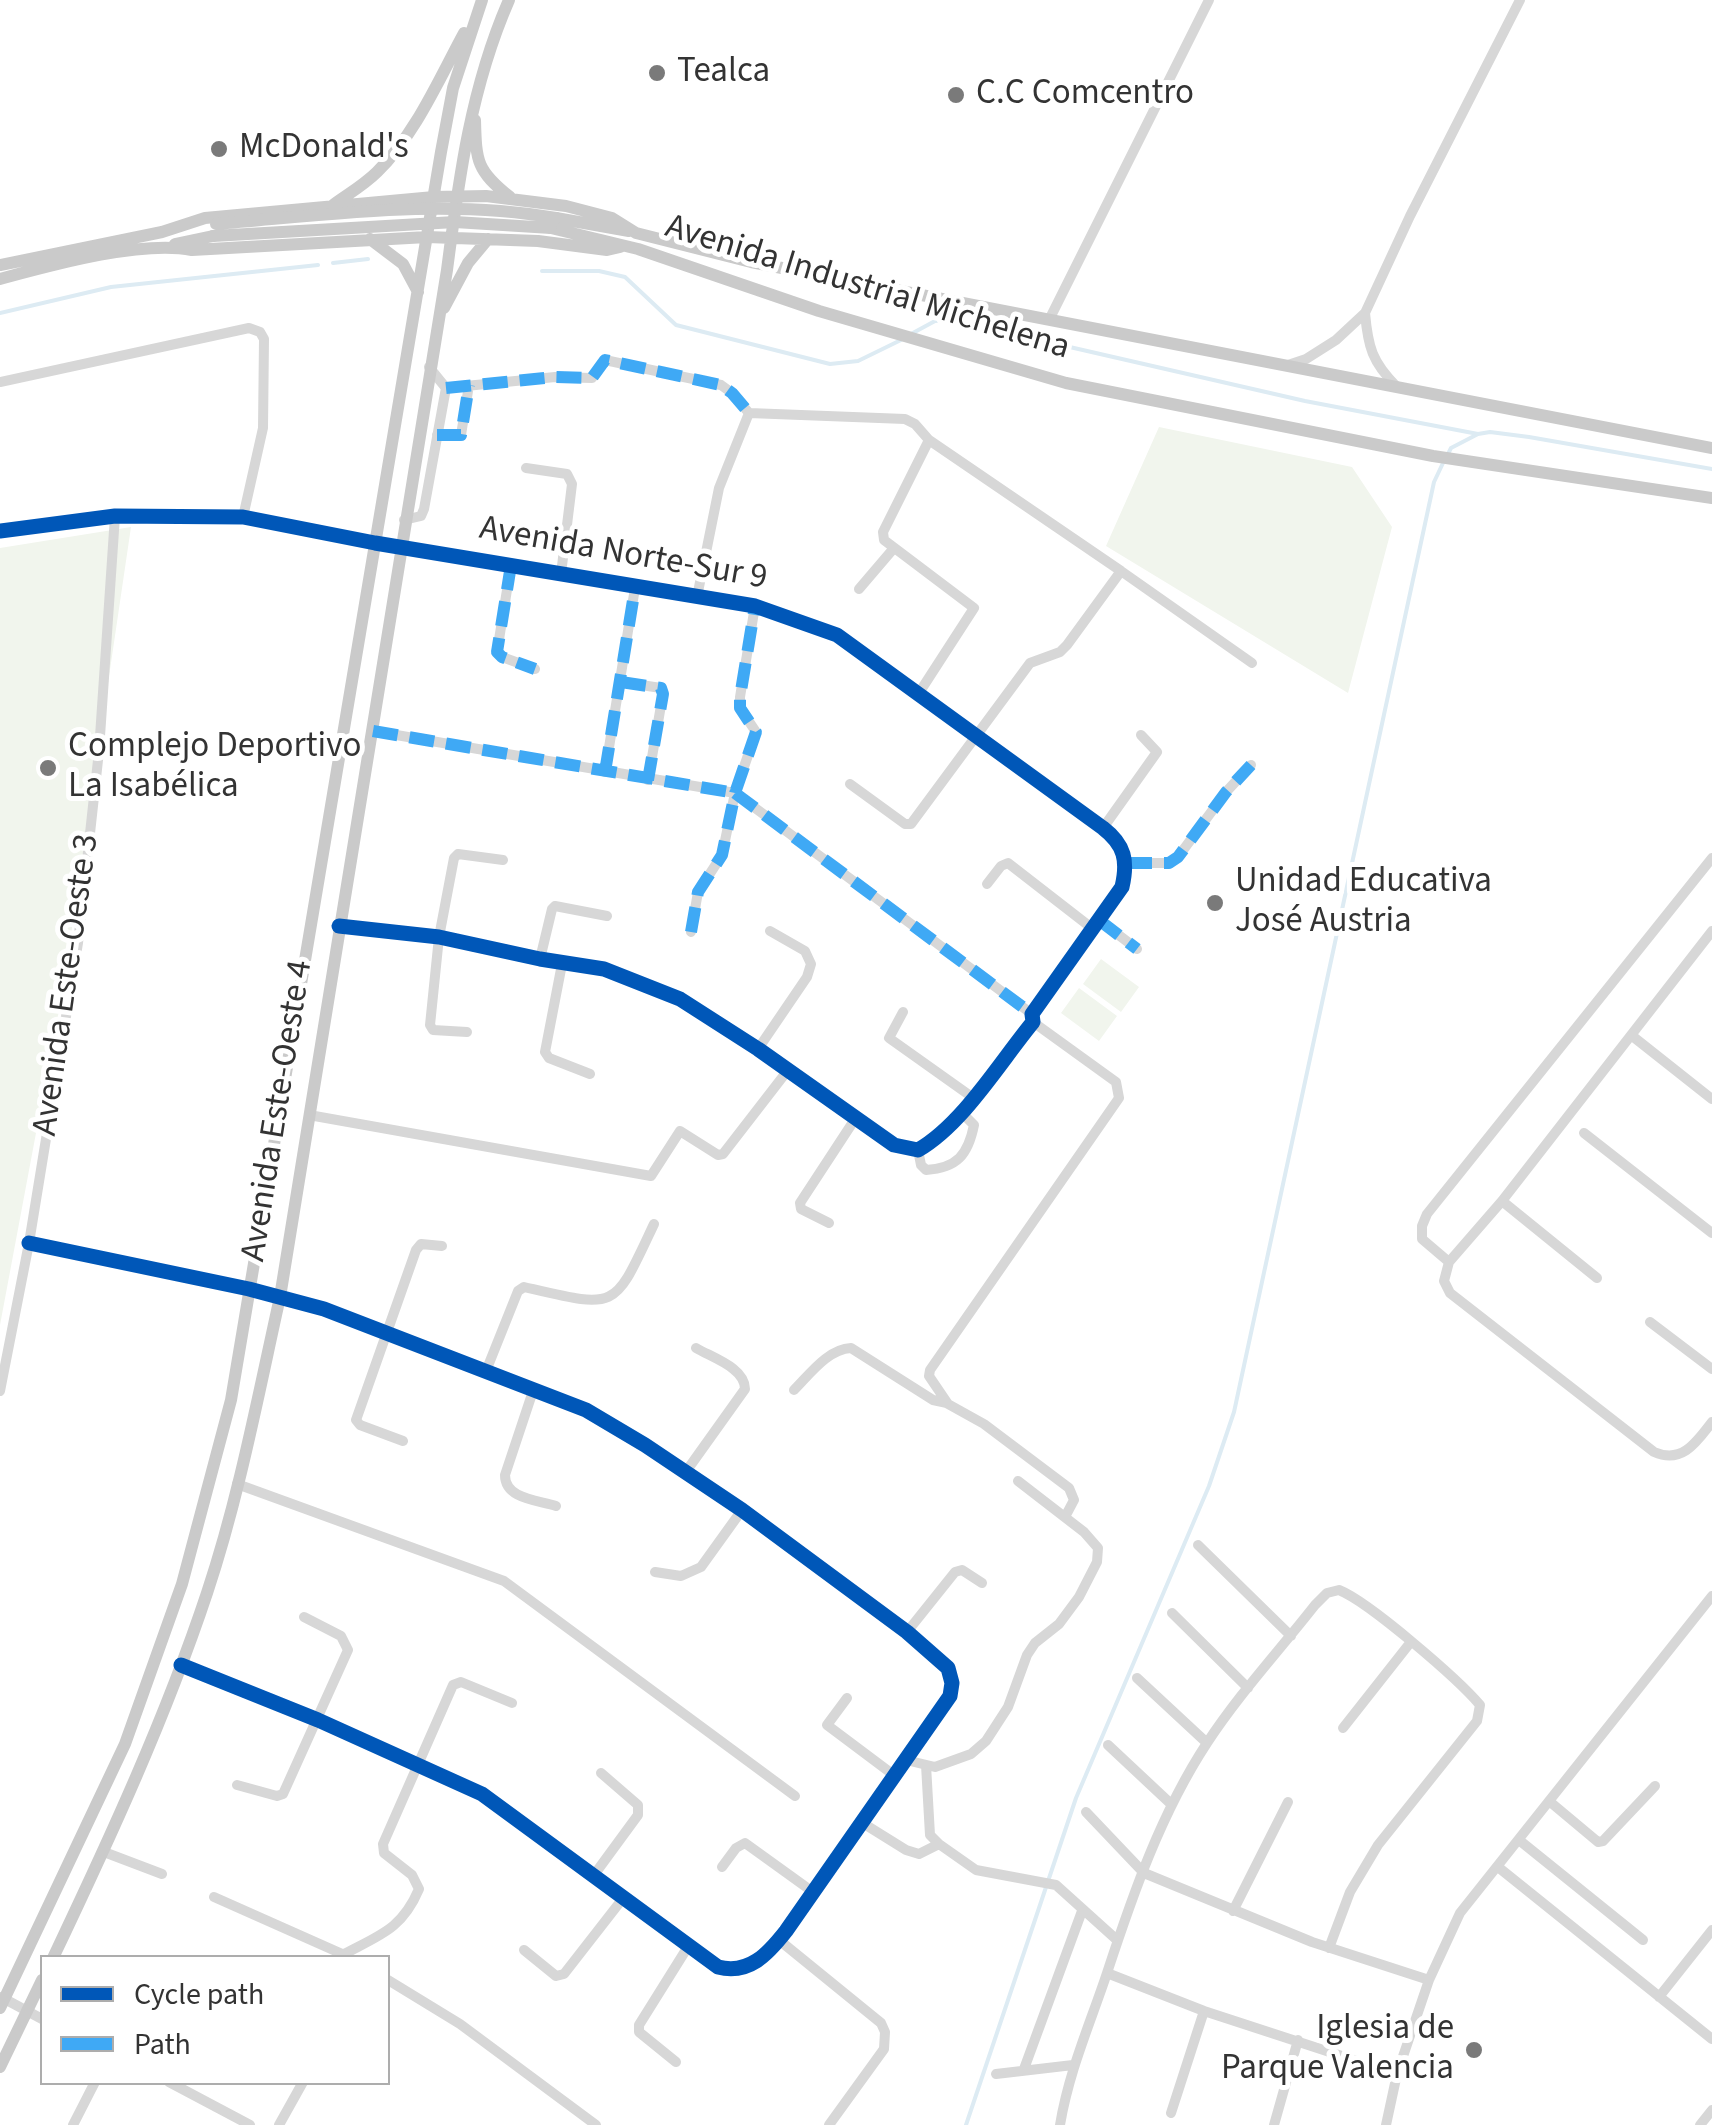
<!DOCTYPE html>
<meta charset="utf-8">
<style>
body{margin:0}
#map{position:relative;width:1712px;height:2125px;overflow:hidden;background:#fff;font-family:"Source Sans 3",sans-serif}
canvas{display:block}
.legend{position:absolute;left:40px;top:1955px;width:350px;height:130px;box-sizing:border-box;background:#fff;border:2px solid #adadad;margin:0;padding:12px 18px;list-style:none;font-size:30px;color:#333}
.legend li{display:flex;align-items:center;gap:20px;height:50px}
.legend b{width:50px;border:2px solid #adadad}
</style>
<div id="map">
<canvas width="1712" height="2125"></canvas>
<ul class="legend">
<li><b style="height:12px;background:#0057b8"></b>Cycle path</li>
<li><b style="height:12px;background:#3fa9f5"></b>Path</li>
</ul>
</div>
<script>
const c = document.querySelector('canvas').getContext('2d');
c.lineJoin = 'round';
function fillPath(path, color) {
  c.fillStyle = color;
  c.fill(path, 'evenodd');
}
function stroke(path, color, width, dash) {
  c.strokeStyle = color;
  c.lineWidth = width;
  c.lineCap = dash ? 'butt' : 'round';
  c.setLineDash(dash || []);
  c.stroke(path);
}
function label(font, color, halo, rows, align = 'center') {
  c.font = font + ' "Source Sans 3",sans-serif';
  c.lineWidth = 10;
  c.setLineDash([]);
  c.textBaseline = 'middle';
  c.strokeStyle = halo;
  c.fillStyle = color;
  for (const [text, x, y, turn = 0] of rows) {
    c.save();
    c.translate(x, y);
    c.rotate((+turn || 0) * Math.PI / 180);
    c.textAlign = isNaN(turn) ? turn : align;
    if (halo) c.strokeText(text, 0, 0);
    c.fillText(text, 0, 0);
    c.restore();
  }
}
const green = new Path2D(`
 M1159 427 1352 467 1392 527 1348 693 1106 546Z
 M131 527 63 989 0 1325V548Z
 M1101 959 1139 987 1121 1012 1083 984Z
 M1079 988 1117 1016 1099 1041 1061 1013Z`);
const stream = new Path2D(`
 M333 263 368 259
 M542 271H599L625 277 676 325 830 364 858 361 903 339
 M0 313 111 287 318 265
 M911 334 935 321 952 320 1305 401 1478 434 1490 432 1529 437 1712 469
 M1448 454 1451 448 1478 434
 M966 2125 1076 1798 1209 1486 1234 1412 1434 482 1443 463`);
const minor = new Path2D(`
 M1365 313C1368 347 1372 362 1397 387
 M1049 320 1209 0
 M1288 365 1306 359 1336 340 1365 313 1410 216 1520 0
 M0 382 249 328 260 332 264 339 263 428 243 517
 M446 388 555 377 592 378 605 360 721 385 732 393 749 413
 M437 435H461L469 385
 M526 468 567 474 572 484 561 574
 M404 520 421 516 424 509 446 388 429 367
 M0 531 115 516 243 517 375 543 755 606 837 635 1103 828C1125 845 1128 861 1122 887L1032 1014 1033 1022C1000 1062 963 1124 918 1150L894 1145 758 1049 680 999 604 969 540 959 439 937 339 926
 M511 565 497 652 502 657 535 669
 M1121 571 1252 663
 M859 589 894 548
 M697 597 719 488 749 413 905 419 915 424 929 440 1121 571 1067 645 1060 652 1030 663 911 824H905L850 784
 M621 682 661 688 663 694 648 780
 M919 693 974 608 884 540 883 532 929 440
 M373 731 735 793 756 732 740 708V697L755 606
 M605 772 635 588
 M1103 828 1157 752 1141 735
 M1127 863H1169L1178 857 1226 792 1251 765
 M987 884 1001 866 1008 863 1093 929
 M1099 920 1137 949
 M1712 931 1502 1201 1449 1262 1444 1281 1450 1293 1654 1452C1682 1464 1696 1443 1712 1422
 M691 932 698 892 722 855 735 793 1032 1014
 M540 959 552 909 555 906 607 916
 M562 964 545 1052 549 1058 590 1074
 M903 1012 889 1038 972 1097
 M1033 1022 1116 1082 1119 1098 930 1370 929 1376 948 1404 984 1424 1069 1488 1074 1500 1065 1517
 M467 1032 433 1030 430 1025 439 937 454 858 458 854 503 860
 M1631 1035 1712 1099
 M758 1049 807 977 811 964 805 951 770 931
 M309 1115 651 1176 680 1131 718 1155 723 1154 788 1070
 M1584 1133 1712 1233
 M918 1150 921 1165 926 1170C957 1168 968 1155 974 1125L961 1112
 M1502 1201 1597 1278
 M829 1223 801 1209 800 1203 855 1119
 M29 1243 249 1289 324 1309 586 1410 645 1445 742 1510 907 1632 948 1668 952 1683 950 1696 786 1931C768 1954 749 1975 718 1967L482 1794 318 1720 181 1665
 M1449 1262 1422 1239V1226L1427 1214 1712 858
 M1650 1322 1712 1369
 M486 1371 518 1291 524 1287C619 1309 613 1311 654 1224
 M794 1390C810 1374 828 1349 851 1348L933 1400 947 1403
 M0 1391 29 1243 78 943 99 751 115 516
 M533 1391 505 1475C505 1499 537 1500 556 1506
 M403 1441 360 1425 356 1420 416 1250 421 1244 442 1246
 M685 1473 745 1389C745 1368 713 1358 696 1348
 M237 1484 504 1581 795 1796
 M1198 1545 1291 1636
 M655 1572 681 1576 701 1567 742 1510
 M1172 1613 1248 1688
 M907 1632 955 1572 962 1570 982 1583
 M1137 1678 1207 1743
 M847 1698 827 1725 895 1776
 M1343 1728 1410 1643
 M1108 1745 1171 1804
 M906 1760 935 1767 971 1754 986 1741 1008 1707 1027 1655 1035 1643 1059 1624 1079 1597 1097 1562 1098 1548 1084 1532 1018 1481
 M926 1765 930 1835 939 1844 976 1870 1056 1885 1117 1940
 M237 1785 277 1796 283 1794 348 1650 341 1636 304 1617
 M1549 1801 1598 1842 1603 1841 1655 1786
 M1086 1812 1144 1873 1312 1942 1429 1980
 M861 1822 906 1850 919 1854 939 1844
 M1519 1840 1643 1940
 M104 1852 162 1874
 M722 1867 736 1848 745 1843 813 1892
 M1498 1867 1712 2039
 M594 1875 638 1815V1805L601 1773
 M214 1897 349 1957
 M1233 1911 1288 1802
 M779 1940 881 2023 885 2032 884 2049 829 2125
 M524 1950 556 1976 564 1974 624 1897
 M344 1954C380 1935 402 1929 419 1889L412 1875 384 1853 383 1844 453 1685 461 1682 512 1703
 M1107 1973 1204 2011 1397 2074
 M388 1980 460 2024 596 2125
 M1 1997 42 2019
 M1659 1997 1712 1930
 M676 2062 639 2032V2025L689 1945
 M1024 2069 1082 1911
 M996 2074 1073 2065
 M169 2082 250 2125
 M1171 2113 1204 2011
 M73 2125 95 2082
 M279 2125 303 2082
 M1060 2125C1069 2071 1090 2024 1107 1973 1133 1894 1161 1813 1207 1743 1239 1694 1279 1651 1315 1605L1327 1593 1339 1590C1369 1602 1458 1679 1480 1705L1477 1721 1378 1845 1350 1892 1329 1948
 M1274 2125 1298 2040
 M1386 2125 1397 2074 1429 1980 1460 1913 1712 1596
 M1700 2125 1712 2110`);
const major = new Path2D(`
 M475 120C476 162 477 171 510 197
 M333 205C348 194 364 185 377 172 415 135 439 79 464 33
 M556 218 629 231
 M551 228 638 249 819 311 1066 383 1433 456 1712 498
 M370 239 403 264 418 292
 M175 244 213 236
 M0 265 162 232 205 218 434 197 486 196 566 206 612 218 636 233 751 262 1712 448
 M0 279C52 265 141 240 192 250L427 237 538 241 607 250 620 247
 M444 308 468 263 488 239
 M53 1958C110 1838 165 1719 207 1593 239 1497 258 1396 280 1297L447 270C459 177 471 87 509 0
 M0 2008 125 1744 182 1584 231 1400 441 152 453 88 482 0
 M0 2067 42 1980`);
const majorBridge = new Path2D(`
 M216 224C328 215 443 198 556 218
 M213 236 455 222 551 228`);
const quiet = new Path2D(`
 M446 388 555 377 592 378 605 360 721 385 732 393 749 413
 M437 435H461L469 385
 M511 565 497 652 502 657 535 669
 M621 682 661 688 663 694 648 780
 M373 731 735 793 756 732 740 708V697L755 606
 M605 772 635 588
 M1127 863H1169L1178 857 1226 792 1251 765
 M1099 920 1137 949
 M691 932 698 892 722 855 735 793 1032 1014`);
const cycleway = new Path2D(`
 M0 531 115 516 243 517 375 543 755 606 837 635 1103 828C1125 845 1128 861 1122 887L1032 1014 1033 1022C1000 1062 963 1124 918 1150L894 1145 758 1049 680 999 604 969 540 959 439 937 339 926
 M29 1243 249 1289 324 1309 586 1410 645 1445 742 1510 907 1632 948 1668 952 1683 950 1696 786 1931C768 1954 749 1975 718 1967L482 1794 318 1720 181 1665`);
const markers = [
 [657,73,10,"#7a7a7a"],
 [956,95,10,"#7a7a7a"],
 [219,149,10,"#7a7a7a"],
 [48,768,10,"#7a7a7a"],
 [1215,903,10,"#7a7a7a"],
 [1474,2050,10,"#7a7a7a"]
];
const poiNames = [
 ["Tealca",677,73],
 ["C.C Comcentro",976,95],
 ["McDonald's",239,149],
 ["Complejo Deportivo",68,748],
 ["La Isabélica",68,788],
 ["Unidad Educativa",1235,883],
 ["José Austria",1235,923],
 ["Iglesia de",1454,2030,"right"],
 ["Parque Valencia",1454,2070,"right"]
];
const streetNames = [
 ["Avenida Industrial Michelena",867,289,17],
 ["Avenida Norte-Sur 9",623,555,10],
 ["Avenida Este-Oeste 3",68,985,-82],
 ["Avenida Este-Oeste 4",279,1111,-81]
];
fillPath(green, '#f1f5ed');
stroke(stream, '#ddebf3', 4);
stroke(minor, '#d7d7d7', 10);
stroke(major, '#cacaca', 12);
stroke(majorBridge, '#cacaca', 12);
stroke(quiet, '#3fa9f5', 12, [25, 12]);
stroke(cycleway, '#0057b8', 15);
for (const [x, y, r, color] of markers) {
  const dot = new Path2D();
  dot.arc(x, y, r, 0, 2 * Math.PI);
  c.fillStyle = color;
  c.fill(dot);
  stroke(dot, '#fff', 4);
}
label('35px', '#333', '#fff', poiNames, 'left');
label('35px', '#333', '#fff', streetNames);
</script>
